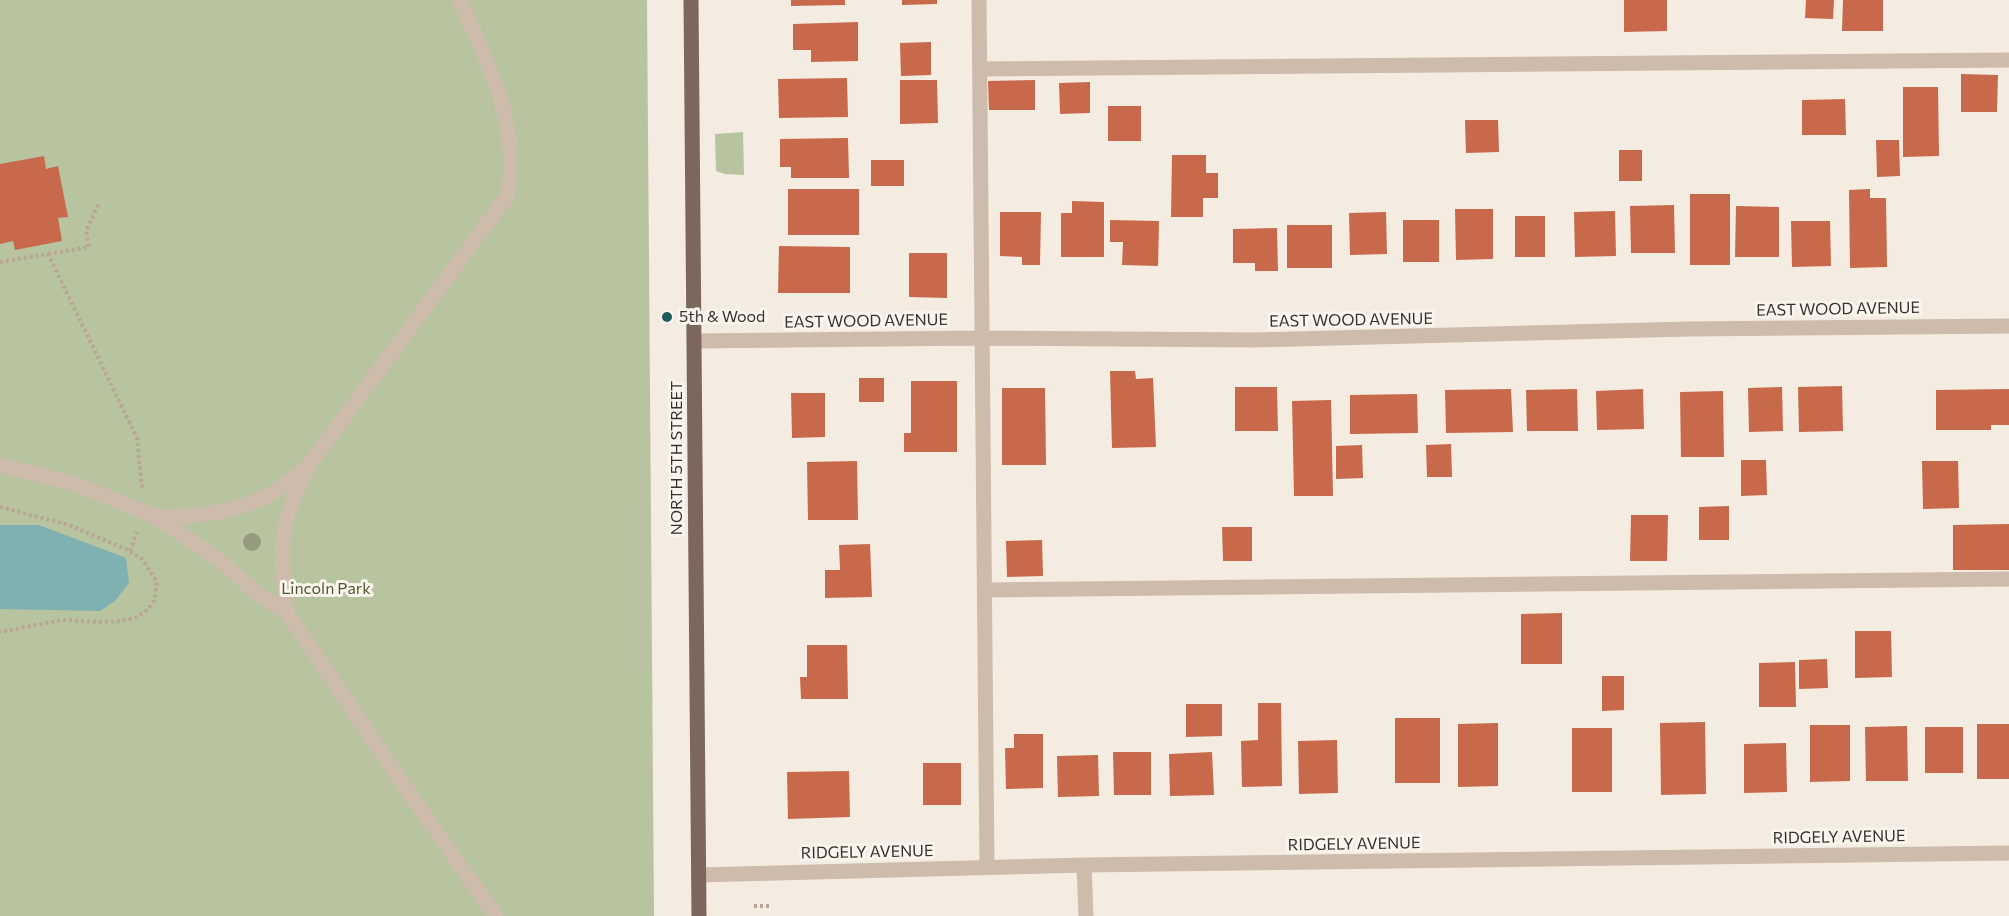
<!DOCTYPE html>
<style>
body{margin:0}
canvas{display:block;background:#f4ebe1}
</style>
<canvas width="2009" height="916"></canvas>
<script>
const c = document.querySelector('canvas').getContext('2d');
c.lineJoin = 'round';
function fillPath(path, color) {
  c.fillStyle = color;
  c.fill(path, 'evenodd');
}
function stroke(path, color, width, dash) {
  c.strokeStyle = color;
  c.lineWidth = width;
  c.lineCap = dash ? 'butt' : 'round';
  c.setLineDash(dash || []);
  c.stroke(path);
}
function label(font, color, halo, rows, align = 'center') {
  c.font = font + ' Commissioner,sans-serif';
  c.lineWidth = 6;
  c.setLineDash([]);
  c.textBaseline = 'middle';
  c.strokeStyle = halo;
  c.fillStyle = color;
  for (const [text, x, y, turn = 0] of rows) {
    c.save();
    c.translate(x, y);
    c.rotate((+turn || 0) * Math.PI / 180);
    c.textAlign = isNaN(turn) ? turn : align;
    if (halo) c.strokeText(text, 0, 0);
    c.fillText(text, 0, 0);
    c.restore();
  }
}
const green = new Path2D(`
 M0 0H647L654 916H0Z
 M743 132 744 175 725 174 716 171 715 134Z`);
const water = new Path2D(`
 M0 525H39L126 558 129 583 115 601 100 611 0 609Z`);
const building = new Path2D(`
 M791 0H845V5L791 6Z
 M902 0H937V4L902 5Z
 M1624 0H1667V31L1624 32Z
 M1806 0H1834L1833 19 1805 18Z
 M1843 0H1883V31H1842Z
 M858 22V61L811 62V50H793V24Z
 M931 42V75L901 76 900 43Z
 M1961 74 1998 75 1997 112H1961Z
 M847 78 848 117 779 118 778 79Z
 M900 80H937L938 123 900 124Z
 M1035 80V110H989L988 81Z
 M1090 82V113L1060 114 1059 83Z
 M1903 87H1938L1939 156 1903 157Z
 M1845 99 1846 135H1802V100Z
 M1108 106H1141V141H1108Z
 M1465 120H1498L1499 152 1466 153Z
 M848 138 849 178H791V167H780V139Z
 M1876 140H1899L1900 176 1877 177Z
 M1619 150H1642V181H1619Z
 M1172 155H1206V173H1218V198H1203V217H1171Z
 M44 156 46 169 58 166 68 217 58 218 62 241 15 250 13 241 0 244V164Z
 M871 160H904V186H871Z
 M788 189H859V235H788Z
 M1870 189V198H1886L1887 267 1850 268 1849 190Z
 M1690 194H1730V265H1690Z
 M1072 201 1104 202V257H1061V213H1072Z
 M1674 205 1675 253H1631L1630 206Z
 M1736 206 1779 207V257H1735Z
 M1455 209H1493V259L1456 260Z
 M1615 211 1616 256 1575 257 1574 212Z
 M1000 212H1041L1040 265H1022V257L1000 256Z
 M1386 212 1387 254 1350 255 1349 213Z
 M1515 216H1545V257H1515Z
 M1110 220 1159 221 1158 266 1122 265 1123 242H1110Z
 M1403 220H1439V262H1403Z
 M1791 221H1830L1831 266 1792 267Z
 M1287 225H1332V268H1287Z
 M1277 228 1278 271H1255V263H1233V229Z
 M779 246 850 247V293H778Z
 M909 253H947V298L909 297Z
 M1110 371H1135L1136 379 1153 378 1156 447 1112 448Z
 M859 378H884V402H859Z
 M911 381H957V452H904V433H911Z
 M1842 386 1843 431 1799 432 1798 387Z
 M1235 387H1277L1278 431H1235Z
 M1782 387 1783 431 1749 432 1748 388Z
 M1002 388H1045L1046 465H1002Z
 M1511 389 1513 432 1446 433 1445 390Z
 M1577 389 1578 431H1527L1526 390Z
 M1643 389 1644 429 1597 430 1596 391Z
 M2009 389V425H1991V430H1936V390Z
 M1723 391 1724 457H1681L1680 392Z
 M791 393H825V437L792 438Z
 M1417 394 1418 433 1350 434V395Z
 M1331 400 1333 496H1294L1292 401Z
 M1451 444 1452 477H1427L1426 445Z
 M1362 445 1363 478 1336 479V446Z
 M1741 460H1766L1767 495 1741 496Z
 M857 461 858 520H808L807 462Z
 M1922 461H1958L1959 508 1923 509Z
 M1729 506V540H1699V507Z
 M1631 515H1668L1667 561H1630Z
 M2009 524V570H1953V525Z
 M1222 527H1252V561H1223Z
 M1042 540 1043 576 1007 577 1006 541Z
 M870 544 872 597 825 598V570H840L839 545Z
 M1562 613V664H1521V614Z
 M1855 631H1891L1892 677 1855 678Z
 M807 645H847L848 699H801L800 677H807Z
 M1827 659 1828 688 1799 689V660Z
 M1795 662 1796 707H1759V663Z
 M1602 676H1624V710L1602 711Z
 M1258 703H1281L1282 786 1242 787 1241 741 1258 740Z
 M1186 704H1222V736L1186 737Z
 M1395 718H1440V783H1395Z
 M1705 722 1706 794 1661 795 1660 723Z
 M1498 723V786L1458 787V724Z
 M1977 724H2009V779H1977Z
 M1810 725H1850V781L1810 782Z
 M1907 726 1908 781H1866L1865 727Z
 M1925 727H1963V773H1925Z
 M1572 728H1612V792H1572Z
 M1014 734H1043V788L1006 789 1005 748H1014Z
 M1337 740 1338 793 1299 794 1298 741Z
 M1786 743 1787 792 1744 793V744Z
 M1113 752H1151V795H1114Z
 M1212 752 1214 795 1170 796 1169 754Z
 M1098 755 1099 796 1058 797 1057 756Z
 M923 763H961V805H923Z
 M849 771 850 817 788 819 787 772Z`);
const path = new Path2D(`
 M48 254 89 247 86 231 99 203
 M0 262 48 254 137 438 142 488
 M0 507 69 525 130 551 142 559 157 582 154 601 147 610 137 617 122 621 101 622 62 620 0 632
 M130 551 137 532
 M754 906H770`);
const minor = new Path2D(`
 M979 0 987 867
 M980 69 2009 60
 M695 341 982 338 1255 340 1688 329 2009 326
 M0 465 76 484 156 517 219 560 259 595 288 614 407 790 496 916
 M156 517C197 517 238 513 274 492 286 485 297 474 308 466
 M984 590 2009 579
 M288 614C283 580 278 546 289 512 294 496 302 481 309 465L508 195C520 121 488 66 460 0
 M1084 865 1086 916
 M699 875 1084 865 2009 853`);
const major = new Path2D(`
 M691 0 699 916`);
const trees = [
 [252,542]
];
const markers = [
 [667,317,6,"#1f5a5e"]
];
const streetNames = [
 ["EAST WOOD AVENUE",1838,309,-1],
 ["EAST WOOD AVENUE",1351,320,-1],
 ["EAST WOOD AVENUE",866,321,-1],
 ["NORTH 5TH STREET",677,458,-90],
 ["RIDGELY AVENUE",1839,837,-1],
 ["RIDGELY AVENUE",1354,844,-1],
 ["RIDGELY AVENUE",867,852,-1]
];
const poiNames = [
 ["5th & Wood",679,317]
];
const parkNames = [
 ["Lincoln Park",326,589]
];
fillPath(green, '#b8c4a0');
fillPath(water, '#7fb0b2');
fillPath(building, '#c8694b');
stroke(path, '#b9a596', 4, [3, 3]);
stroke(minor, '#cdbbac', 15);
stroke(major, '#7d675c', 15);
c.fillStyle = '#969b7f';
for (const [x, y] of trees) {
  c.beginPath();
  c.arc(x, y, 9, 0, 2 * Math.PI);
  c.fill();
}
for (const [x, y, r, color] of markers) {
  const dot = new Path2D();
  dot.arc(x, y, r, 0, 2 * Math.PI);
  c.fillStyle = color;
  c.fill(dot);
  stroke(dot, '#fbf5ee', 2);
}
label('16px', '#3b302b', '#fbf5ee', streetNames);
label('16px', '#3b302b', '#fbf5ee', poiNames, 'left');
label('16px', '#4a5a2e', '#fbf5ee', parkNames);
</script>
